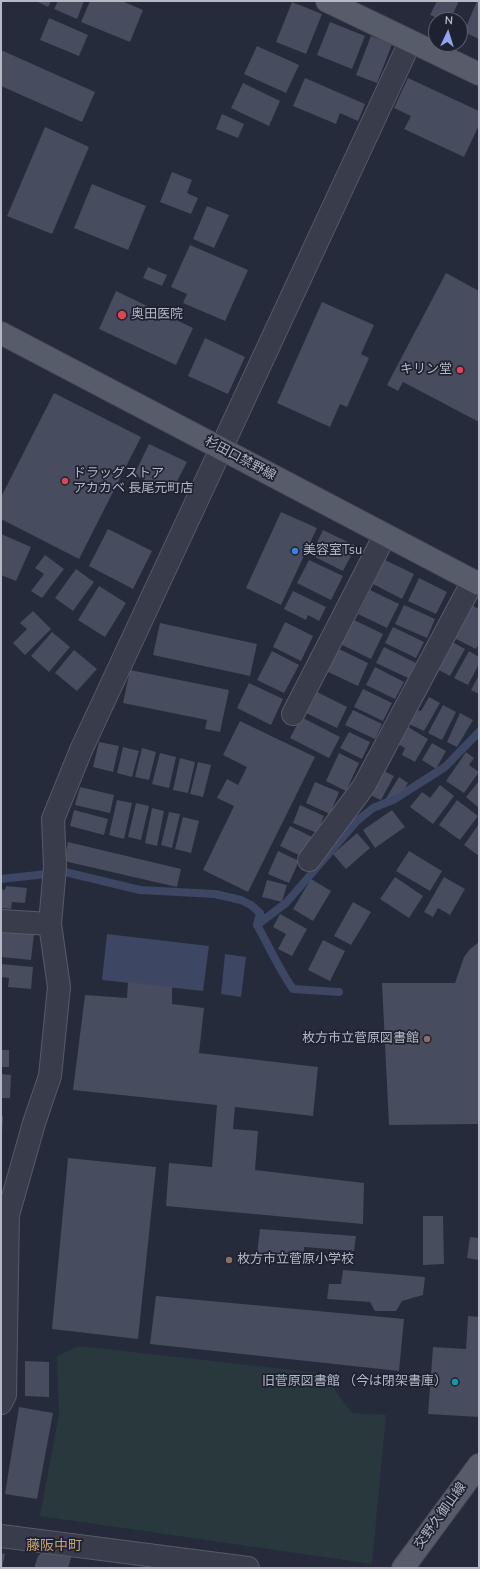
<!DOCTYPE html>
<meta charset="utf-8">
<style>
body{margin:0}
#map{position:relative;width:480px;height:1569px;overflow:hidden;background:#252b3a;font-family:"Nunito Sans",sans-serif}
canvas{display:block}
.frame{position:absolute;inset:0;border:2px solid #b5b8c6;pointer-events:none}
.north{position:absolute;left:428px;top:12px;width:40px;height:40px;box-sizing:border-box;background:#1e2230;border:1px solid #5a5e6c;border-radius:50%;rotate:4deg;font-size:11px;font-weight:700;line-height:16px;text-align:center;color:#b5b8c6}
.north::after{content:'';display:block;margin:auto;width:14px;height:18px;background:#92a6ee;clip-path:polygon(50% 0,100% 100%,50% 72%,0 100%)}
</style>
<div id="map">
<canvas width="480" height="1569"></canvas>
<div class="frame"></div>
<div class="north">N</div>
</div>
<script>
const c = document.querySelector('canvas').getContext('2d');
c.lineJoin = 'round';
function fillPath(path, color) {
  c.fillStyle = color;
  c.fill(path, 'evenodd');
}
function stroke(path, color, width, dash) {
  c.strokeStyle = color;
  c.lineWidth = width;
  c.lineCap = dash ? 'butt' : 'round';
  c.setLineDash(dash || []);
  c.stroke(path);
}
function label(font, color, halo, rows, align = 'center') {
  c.font = font + ' "Nunito Sans","Noto Sans JP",sans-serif';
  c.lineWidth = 3.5;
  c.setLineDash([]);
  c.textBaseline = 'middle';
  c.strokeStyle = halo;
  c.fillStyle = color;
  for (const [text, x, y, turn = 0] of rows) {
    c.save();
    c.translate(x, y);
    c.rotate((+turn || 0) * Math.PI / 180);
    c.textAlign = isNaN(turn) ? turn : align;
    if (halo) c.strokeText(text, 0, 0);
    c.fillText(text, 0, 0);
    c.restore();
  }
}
const green = new Path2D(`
 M79 1346 337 1375 335 1390 352 1413 386 1415 372 1564 40 1516 59 1414 57 1356Z`);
const water = new Path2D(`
 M107 934 209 946 203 991 102 980Z
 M225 954 246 957 241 997 221 994Z`);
const stream = new Path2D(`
 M1 879 65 872 140 890 215 894 241 900 251 905 260 913 257 925C269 946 279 969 293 989L339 992
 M257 925 286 903 357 821 373 808 393 800 445 767 479 732`);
const building = new Path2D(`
 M36 1H51L48 7Z
 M58 1H84L77 19 54 9Z
 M90 1H122L143 10 130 42 81 22Z
 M437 1H459L450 20H442L430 15Z
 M477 1H479V39L464 32Z
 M292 2 322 14 306 54 276 42Z
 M49 18 88 35 79 56 40 40Z
 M330 22 365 36 352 69 317 55Z
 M371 36 392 44 377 83 356 75Z
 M257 46 299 65 286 93 244 74Z
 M1 50 95 92 82 122 1 86Z
 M305 78 365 104 358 121 340 113 336 124 293 106Z
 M408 78 479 111V125L464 157 404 129 411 116 394 108Z
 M243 83 280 101 269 126 231 108Z
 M222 114 244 124 238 138 216 129Z
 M45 127 89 147 52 234 7 216Z
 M172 172 192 180 187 193 198 198 191 214 160 202Z
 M92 184 146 206 128 250 74 228Z
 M207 206 229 215 214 248 193 239Z
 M190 245 248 270 225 321 183 303 187 294 171 287Z
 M148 267 167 275 162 286 143 278Z
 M446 273 479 291V422L403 382 398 391 387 385Z
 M116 291 193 328 176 365 99 329Z
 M322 302 374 325 361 354 369 358 347 407 340 404 330 427 277 403Z
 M205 338 245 357 228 394 188 376Z
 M54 393 141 437 79 559 1 519V497Z
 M149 444 187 462 171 493 134 475Z
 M281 512 317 528 281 605 246 588Z
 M108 529 152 551 133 589 89 566Z
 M323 530 356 546 343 571 311 555Z
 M1 534 31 547 16 581 1 575Z
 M45 555 64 569 42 598 31 591 44 574 35 568Z
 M309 560 343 576 331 600 297 583Z
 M385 560 414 574 402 599 373 584Z
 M76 569 94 582 73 611 55 598Z
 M419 578 447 592 436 614 408 601Z
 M99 586 126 603 105 637 78 620Z
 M370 590 399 604 387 628 358 614Z
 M293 591 326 607 319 621 308 615 306 620 284 609Z
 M404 605 435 619 427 638 395 624Z
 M471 605 479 609V644L476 649 454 638Z
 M33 611 51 629 25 655 13 643 27 629 20 623Z
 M352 619 383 634 371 659 340 644Z
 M285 622 313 636 301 661 273 647Z
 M160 623 257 644 250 676 153 655Z
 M393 627 424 642 416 658 385 643Z
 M52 632 70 647 49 672 31 656Z
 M451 641 465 649 450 676 435 668Z
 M384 647 416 663 408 678 376 663Z
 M337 648 368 663 358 686 326 671Z
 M74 650 97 669 77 691 55 673Z
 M272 651 299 665 284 693 257 680Z
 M469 651 479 657V664L468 685 454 678Z
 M375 667 404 682 395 699 366 685Z
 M130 670 229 690 220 732 205 729 207 720 123 703Z
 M479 675V694L471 690Z
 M249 683 283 699 271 725 237 708Z
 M363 689 392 703 383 721 354 707Z
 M315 691 347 707 337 728 304 712Z
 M429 697 440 703 424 731 409 724 417 710 421 711Z
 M443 705 456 712 442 740 428 733Z
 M353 710 382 724 375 739 345 725Z
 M460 713 473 720 457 747 447 742Z
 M301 717 340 737 329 758 290 738Z
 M240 721 315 757 248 892 203 870 234 806 217 798 227 779 238 785 247 767 223 755Z
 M408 727 428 739 415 762 402 755 405 748 398 744Z
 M349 732 370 742 362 759 340 748Z
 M99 742 119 746 113 772 93 767Z
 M432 743 446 751 436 769 422 760Z
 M123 747 139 751 132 777 117 773Z
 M142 748 156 752 149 780 135 777Z
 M466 752 474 758 469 765 479 772 464 793 446 781Z
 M160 753 176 757 169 788 152 784Z
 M339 753 359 763 346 791 326 781Z
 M180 758 195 762 188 793 173 790Z
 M198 762 211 765 203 797 190 794Z
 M384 771 394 776 381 800 372 796Z
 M399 777 408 783 403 791 385 800Z
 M479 781V808L466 797Z
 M315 782 339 792 330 814 306 803Z
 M440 785 454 796 433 824 410 807 422 792 430 798Z
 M80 787 114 795 110 813 75 805Z
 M117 800 132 803 124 839 109 835Z
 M457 800 478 816 460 840 439 825Z
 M136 803 149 806 141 840 128 837Z
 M300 805 324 816 317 833 293 823Z
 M152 808 164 811 157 846 145 843Z
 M74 810 108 819 104 835 70 826Z
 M392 810 405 827 375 848 363 830Z
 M169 812 180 814 172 848 161 845Z
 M183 817 199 821 191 853 175 849Z
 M479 824V856L464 845Z
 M290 826 312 837 303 857 280 846Z
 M357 833 370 848 346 869 333 854Z
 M68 842 181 869 177 887 64 861Z
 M278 851 299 861 289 883 268 874Z
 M409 851 442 871 430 891 396 871Z
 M395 877 423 896 409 918 380 899Z
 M444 877 465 889 450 915 438 908 433 917 424 912Z
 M311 879 331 891 313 921 293 909Z
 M267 880 287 885 282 902 262 897Z
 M6 886 27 888 25 903 12 902 11 909 1 908V889L5 890Z
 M353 902 371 912 351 945 334 936Z
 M280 914 307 929 292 956 278 949 286 934 273 927Z
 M1 931 34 934 31 960 1 957Z
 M323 940 345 951 330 981 308 970Z
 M479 942V1124L389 1125 382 983H455L464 957 470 949Z
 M1 964 33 967 31 989 8 987 9 978 1 977Z
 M128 982 172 987V1004L204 1008 199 1053 318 1067 313 1116 235 1107 233 1129 258 1131 255 1170 364 1183 363 1224 166 1206 169 1163 212 1167 217 1105 73 1090 85 995 127 998Z
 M1 1050H9V1067H1Z
 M1 1074 11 1075 10 1098H1Z
 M1 1116H3L2 1134H1Z
 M68 1158 156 1167 138 1339 52 1329Z
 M423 1216H443L444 1264 423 1265Z
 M260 1229 356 1236 354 1251 304 1247V1259L257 1254Z
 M470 1237 479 1238V1260L467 1258Z
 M343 1270 425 1277 423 1295 402 1301 396 1311H375L370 1302 327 1299 329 1284H341Z
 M156 1296 404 1319 399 1371 150 1344Z
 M468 1316 479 1317V1417L428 1414 433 1347 466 1349Z
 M25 1361 49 1362V1397L25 1396Z
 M19 1407 53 1413 37 1499 5 1494Z
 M48 1547 72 1555 68 1568H34L38 1556Z
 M1 1553 5 1554 2 1568 1 1567Z`);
const minor = new Path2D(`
 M293 714 385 535
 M309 860 364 786 473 581
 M1 921 50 924
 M1 1403 5 1395 8 1215 34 1123 50 1076 59 987 50 924 55 867 53 819 81 750 410 42
 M1 1536 248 1568`);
const major = new Path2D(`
 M327 1 479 74
 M1 333 479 584
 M403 1568 479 1465`);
const markers = [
 [122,315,5,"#e0444e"],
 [460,370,4,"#e0444e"],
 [65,481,4,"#e0444e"],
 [295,551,4,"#3f7fe0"],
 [427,1039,4,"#8d6e63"],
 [229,1260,4,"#8d6e63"],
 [455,1382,4,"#0f9aa8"]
];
const poiNames = [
 ["奥田医院",131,315],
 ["キリン堂",452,370,"right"],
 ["ドラッグストア",73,474],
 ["アカカベ 長尾元町店",73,489],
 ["美容室Tsu",303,551],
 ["枚方市立菅原図書館",419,1039,"right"],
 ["枚方市立菅原小学校",237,1260],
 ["旧菅原図書館 （今は閉架書庫）",447,1382,"right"]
];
const streetNames = [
 ["杉田口禁野線",240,459,28],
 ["交野久御山線",441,1516,-54]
];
const neighbourhoodNames = [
 ["藤阪中町",54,1547]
];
fillPath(green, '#28383c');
fillPath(water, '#3d4662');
stroke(stream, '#3d4662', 8);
fillPath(building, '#474c5e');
stroke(minor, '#575b69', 24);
stroke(major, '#424654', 24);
stroke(minor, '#393d4b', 22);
stroke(major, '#575c6b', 22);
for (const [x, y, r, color] of markers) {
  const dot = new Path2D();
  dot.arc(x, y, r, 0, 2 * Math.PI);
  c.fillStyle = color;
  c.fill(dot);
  stroke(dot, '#1e2230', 1.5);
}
label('13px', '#b5b8c6', '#1e2230', poiNames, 'left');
label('13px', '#b5b8c6', '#1e2230', streetNames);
label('14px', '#caa46c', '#1e2230', neighbourhoodNames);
</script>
